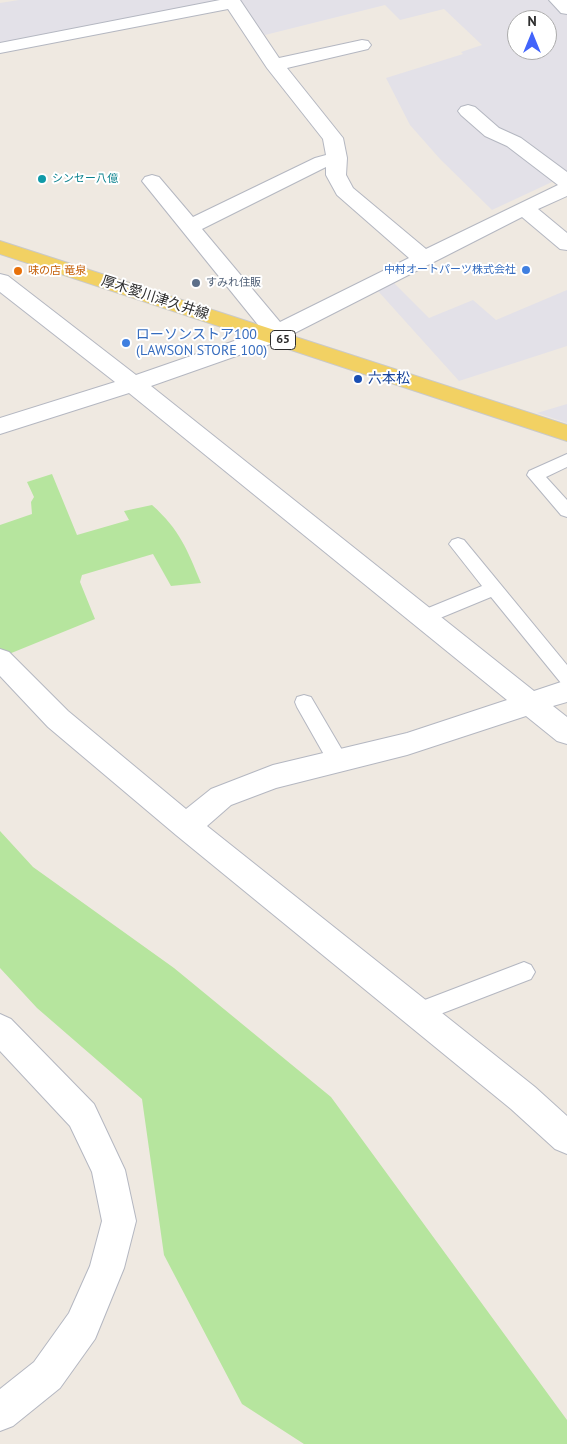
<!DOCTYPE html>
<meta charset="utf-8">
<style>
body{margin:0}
#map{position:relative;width:567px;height:1444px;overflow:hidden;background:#efe9e1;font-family:"PT Sans",sans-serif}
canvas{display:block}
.north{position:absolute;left:507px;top:10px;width:50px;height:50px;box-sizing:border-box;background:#fff;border:1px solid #ababab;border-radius:50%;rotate:0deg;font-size:14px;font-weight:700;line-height:20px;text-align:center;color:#2e2e2e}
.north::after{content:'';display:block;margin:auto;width:18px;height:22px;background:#4264fb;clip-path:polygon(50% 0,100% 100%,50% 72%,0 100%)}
</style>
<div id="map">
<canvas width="567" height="1444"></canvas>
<div class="north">N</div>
</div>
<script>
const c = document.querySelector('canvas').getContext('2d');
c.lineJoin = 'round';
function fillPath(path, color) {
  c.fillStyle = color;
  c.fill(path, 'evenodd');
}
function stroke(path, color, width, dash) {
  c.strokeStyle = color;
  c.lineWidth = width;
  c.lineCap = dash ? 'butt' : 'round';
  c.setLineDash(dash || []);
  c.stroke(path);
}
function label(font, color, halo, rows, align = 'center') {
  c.font = font + ' "PT Sans","Noto Sans JP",sans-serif';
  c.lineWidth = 4;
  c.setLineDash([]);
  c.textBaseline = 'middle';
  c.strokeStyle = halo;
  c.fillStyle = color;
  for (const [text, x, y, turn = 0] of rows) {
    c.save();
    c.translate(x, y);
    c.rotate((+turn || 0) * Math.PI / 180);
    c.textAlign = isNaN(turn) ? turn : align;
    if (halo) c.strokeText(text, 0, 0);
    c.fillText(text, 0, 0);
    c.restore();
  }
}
const industrial = new Path2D(`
 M19 0H238L166 11 0 46V3Z
 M239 0H567V175L492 210 440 159 410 125 386 78 463 54 461 52 482 45 444 9 400 20 385 5 265 35ZM517 20H547V50H517Z
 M393 282 429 318 473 300 496 320 567 290V346L459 381 378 291Z
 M567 404V423L537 413Z`);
const green = new Path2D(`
 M52 474 77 535 129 520 124 511 152 505C180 530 187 549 201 583L171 586 153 554 82 575 80 582 95 619 4 656 0 651V525L32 514 31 502 34 497 27 482Z
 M0 831 33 867 174 968 331 1097 567 1420V1444H304L242 1404 164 1255 142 1099 37 1008 0 968Z`);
const lane = new Path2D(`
 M567 454V467L546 477 567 500V517L561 515 527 475 529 471Z
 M458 538 464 540 567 665V685L561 683 491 597 428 623 422 625 416 623 413 618 416 613 482 586 449 544 452 540Z
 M304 695 311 697 345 755 348 761 345 767 338 769 331 767 297 707 295 702 297 697Z
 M524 962 531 965 535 972 531 979 417 1023 409 1020 406 1013 409 1006Z`);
const street = new Path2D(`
 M220 0H240L279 58 362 40 368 41 371 45 368 49 287 68 343 138 347 158 346 175 353 188 426 249 558 185 507 146 485 136 461 115 458 111 461 107 468 105 475 107 499 128 521 138 567 172V196L538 209 567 233V250L560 249 522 217 279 341 151 386 534 691 567 680V702L553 706 567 717V744L557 741 526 716 407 755 276 788 231 805 207 826 535 1087 567 1116V1154L555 1149 511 1109 176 835 48 727 0 676V649L9 652 68 711 186 809 211 789 273 765 407 733 507 700 129 393 0 434V418L115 382 0 292V274L8 276 136 375 263 331 142 181 145 177 152 175 159 177 193 217 315 158 326 155 323 139 267 68 228 9 0 53V43ZM326 167V175L337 195 409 258 280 322 202 229Z
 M549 0H567V14L561 13Z`);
const secondary = new Path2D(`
 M0 1014 11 1019 94 1104 125 1170 136 1221 124 1268 95 1339 60 1388 13 1426 0 1431V1389L34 1362 69 1313 90 1266 102 1221 92 1172 70 1126 0 1051Z`);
const primary = new Path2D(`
 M0 241 567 425V441L0 254Z`);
const markers = [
 [42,179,5,"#0f9aa8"],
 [526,270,5,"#3f7fe0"],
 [18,271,5,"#e8710a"],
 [196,283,5,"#5c6f8a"],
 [126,343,5,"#3f7fe0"],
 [358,379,5,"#1a4fb4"]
];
const farCulturenames = [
 ["シンセー八億",52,179]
];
const farShopnames = [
 ["中村オートパーツ株式会社",516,270]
];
const farFoodnames = [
 ["味の店 竜泉",28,271]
];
const farServicenames = [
 ["すみれ住販",206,283]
];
const shields = [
 [283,340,25]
];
const shieldNames = [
 ["65",283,340]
];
const streetNames = [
 ["厚木愛川津久井線",155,298,18]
];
const shopNames = [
 ["ローソンストア100",136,335],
 ["(LAWSON STORE 100)",136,351]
];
const transitNames = [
 ["六本松",368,379]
];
fillPath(industrial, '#e3e1e8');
fillPath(green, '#b6e59e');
stroke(lane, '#b4b7c1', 2);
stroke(street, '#b4b7c1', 2);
stroke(secondary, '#b4b7c1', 2);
stroke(primary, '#c9c9c9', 2);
fillPath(lane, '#fff');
fillPath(street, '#fff');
fillPath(secondary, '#fff');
fillPath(primary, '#f2d163');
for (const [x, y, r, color] of markers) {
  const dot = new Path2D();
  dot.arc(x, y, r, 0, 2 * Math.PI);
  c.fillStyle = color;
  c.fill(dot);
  stroke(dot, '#fff', 2);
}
label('11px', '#0d838f', '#fff', farCulturenames, 'left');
label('11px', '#366cbe', '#fff', farShopnames, 'right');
label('11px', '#c56008', '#fff', farFoodnames, 'left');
label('11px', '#4e5e75', '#fff', farServicenames, 'left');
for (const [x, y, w] of shields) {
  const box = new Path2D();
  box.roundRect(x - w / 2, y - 9.5, w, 19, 4);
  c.fillStyle = '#fff';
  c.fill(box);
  stroke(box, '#2e2e2e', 1);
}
label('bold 12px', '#2e2e2e', null, shieldNames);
label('14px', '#2e2e2e', '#fff', streetNames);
label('14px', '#366cbe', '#fff', shopNames, 'left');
label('14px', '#164399', '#fff', transitNames, 'left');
</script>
